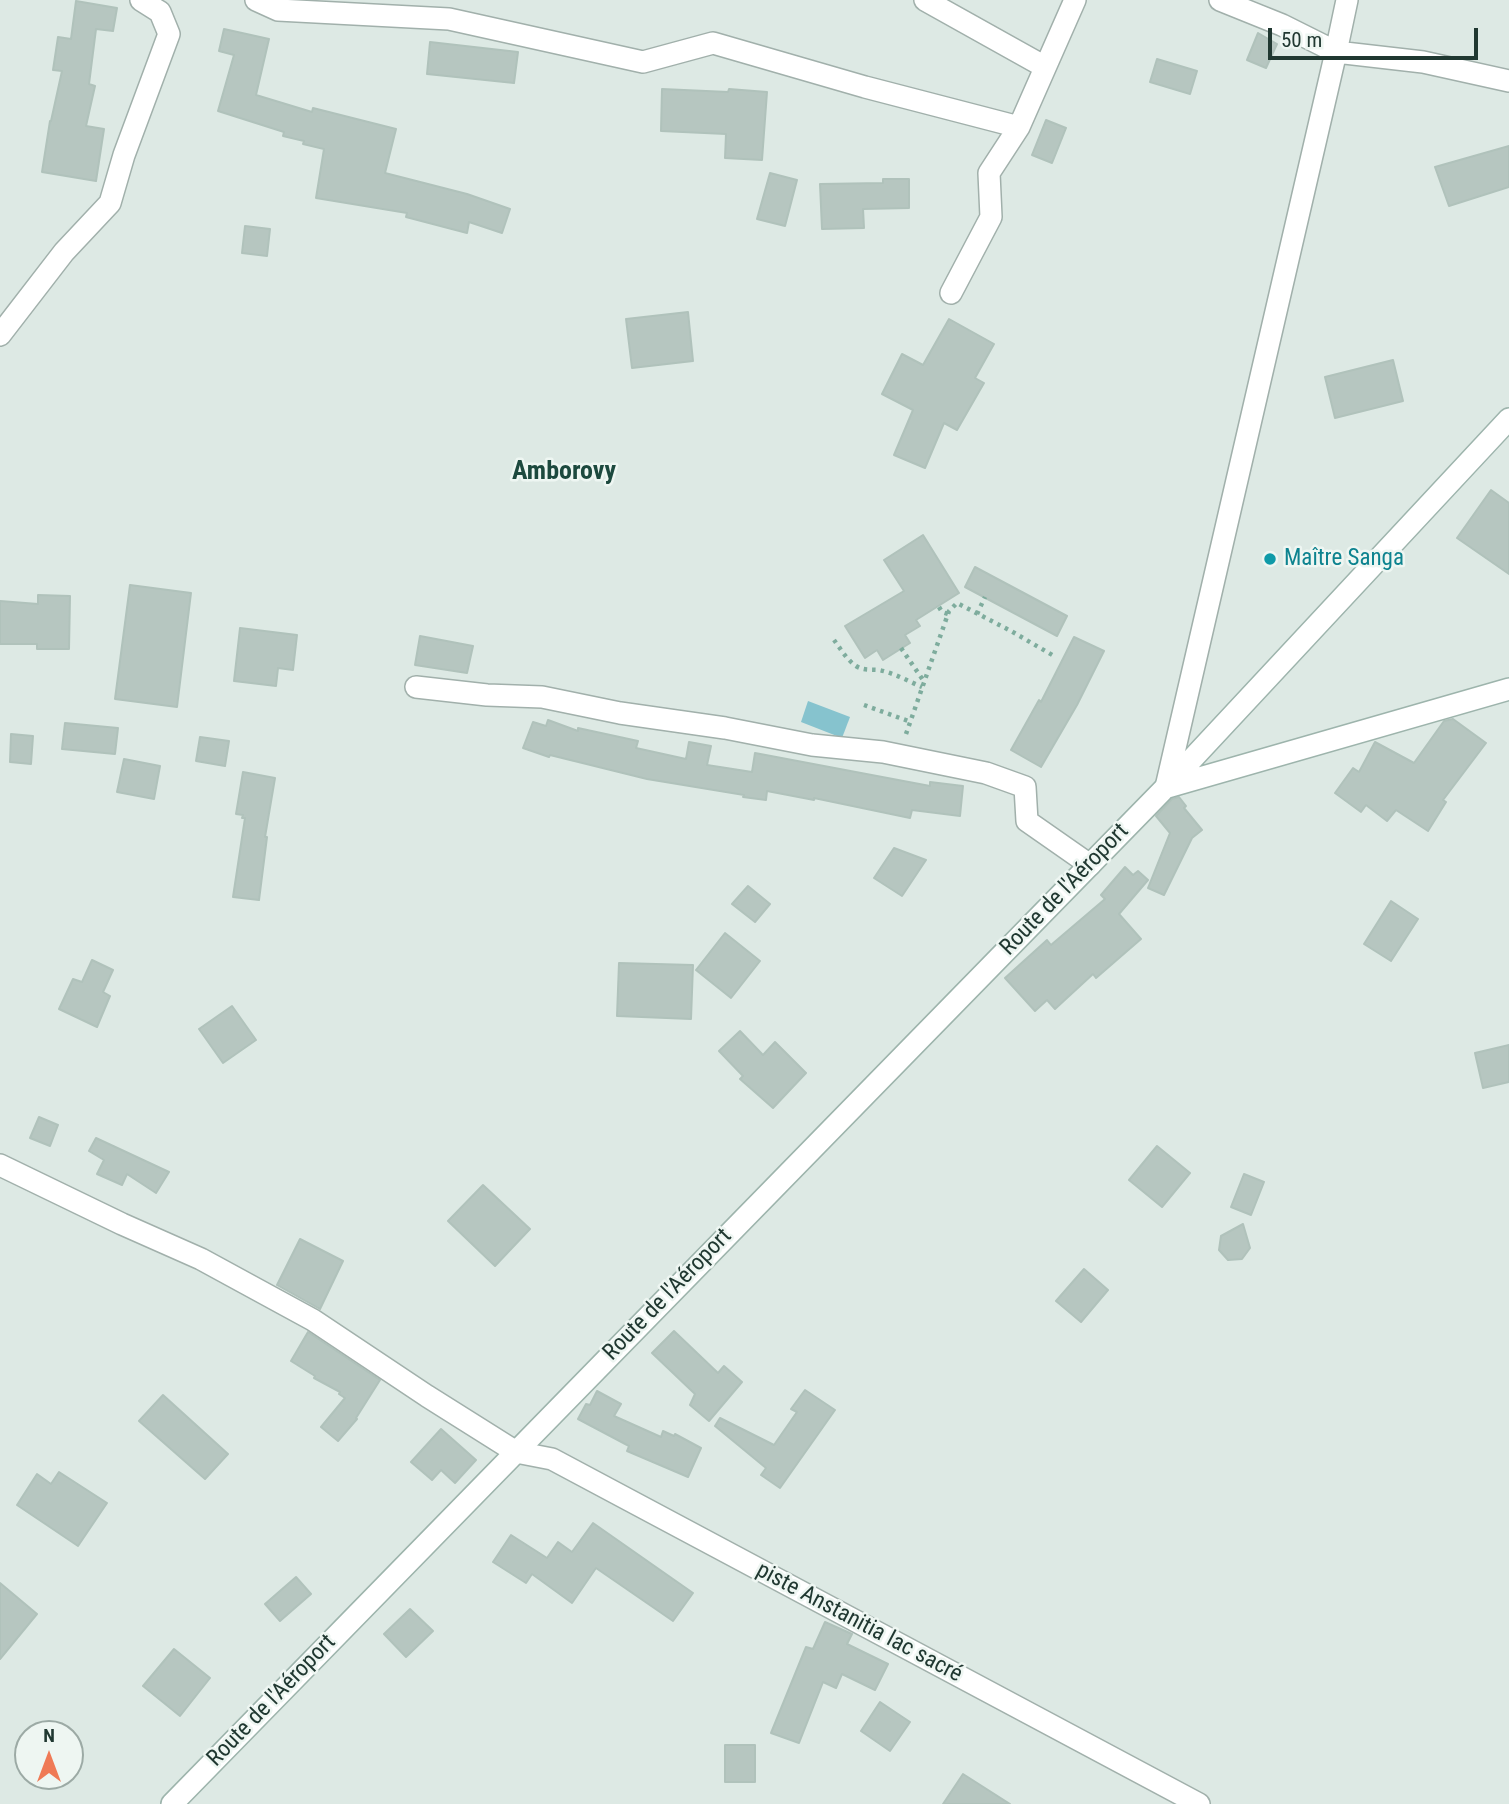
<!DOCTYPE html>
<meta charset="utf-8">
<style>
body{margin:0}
#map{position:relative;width:1509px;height:1804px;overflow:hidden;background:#dde9e4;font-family:"Roboto Condensed",sans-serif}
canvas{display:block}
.north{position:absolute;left:14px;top:1720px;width:70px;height:70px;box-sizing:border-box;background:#eef6f2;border:2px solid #9caaa5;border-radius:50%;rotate:0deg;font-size:19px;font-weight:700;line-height:28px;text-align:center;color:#203831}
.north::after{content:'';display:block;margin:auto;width:24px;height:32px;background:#ef7a56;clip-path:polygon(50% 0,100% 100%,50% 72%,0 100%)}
.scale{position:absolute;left:1268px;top:28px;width:210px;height:32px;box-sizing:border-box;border:4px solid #203831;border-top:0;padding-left:9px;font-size:21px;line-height:24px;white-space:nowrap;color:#203831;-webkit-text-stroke:5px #eef6f2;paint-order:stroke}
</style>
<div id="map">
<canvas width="1509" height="1804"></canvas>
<div class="north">N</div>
<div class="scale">50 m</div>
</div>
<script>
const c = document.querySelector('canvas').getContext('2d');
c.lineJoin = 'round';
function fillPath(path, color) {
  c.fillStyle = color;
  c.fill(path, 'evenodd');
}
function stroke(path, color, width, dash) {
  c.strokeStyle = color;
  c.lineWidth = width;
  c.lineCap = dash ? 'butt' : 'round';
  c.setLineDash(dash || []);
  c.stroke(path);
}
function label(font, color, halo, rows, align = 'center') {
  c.font = font + ' "Roboto Condensed",sans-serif';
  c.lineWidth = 5;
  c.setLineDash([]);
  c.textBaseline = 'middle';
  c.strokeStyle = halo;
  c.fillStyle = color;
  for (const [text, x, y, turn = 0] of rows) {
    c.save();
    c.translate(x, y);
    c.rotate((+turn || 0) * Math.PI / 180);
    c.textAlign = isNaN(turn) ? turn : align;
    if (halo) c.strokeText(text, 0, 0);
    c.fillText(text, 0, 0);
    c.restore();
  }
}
const water = new Path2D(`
 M808 701 850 717 842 738 801 722Z`);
const building = new Path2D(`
 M76 1 117 8 113 31 96 29 89 84 95 86 86 126 104 129 96 181 42 172 50 121H51L62 71 53 70 58 37 71 39Z
 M224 29 269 39 256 95 312 112 313 108 396 129 385 173 467 194 510 209 502 233 469 222 467 233 406 217 407 213 316 198 324 149 303 144 304 141 283 136 284 132 218 111 234 55 219 51Z
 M1258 33 1277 44 1266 68 1247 60Z
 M430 42 518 52 514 83 427 74Z
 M1157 59 1197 71 1190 94 1150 82Z
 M662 89 728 92 729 89 767 92 762 160 725 158 726 134 661 131Z
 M1046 120 1066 128 1052 163 1032 155Z
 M1509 146V187L1449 206 1435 167Z
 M770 173 797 180 785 226 757 219Z
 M883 179H909V208L863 209 864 228 822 229 820 184 883 183Z
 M245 226 270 229 267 256 242 253Z
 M688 312 693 361 632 368 626 319Z
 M949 319 994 344 975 378 984 383 957 430 944 423 925 468 894 455 913 410 882 394 902 354 923 365Z
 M1393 360 1403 401 1335 418 1325 377Z
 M1491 490 1509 503V574L1457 538Z
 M923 535 959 593 916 620 920 626 905 635 910 643 883 660 877 650 865 658 845 626 904 591 884 560Z
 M975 567 1067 616 1057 636 965 587Z
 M130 585 191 593 177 707 115 699Z
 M38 595 70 596 69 649H37V644H0V601L38 604Z
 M240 628 297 635 293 670 278 668 276 686 234 681Z
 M420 636 473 646 467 673 415 665Z
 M1074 637 1104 651 1077 705 1041 767 1011 750 1039 700 1041 702Z
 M1453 719 1486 743 1443 800 1446 802 1428 831 1396 810 1387 821 1366 805 1361 812 1335 793 1353 768 1359 772 1375 742 1414 763 1444 721Z
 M548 720 578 731V728L638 741 636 748 686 759 689 742 711 746 707 765 752 772 755 753 930 786V782L963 786 960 816 912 810 910 818 814 798V800L767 791 766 800 743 797 744 795 647 779 550 755 549 757 523 748 533 722 546 726Z
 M65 723 118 728 115 754 62 749Z
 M11 734 33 736 31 764 10 762Z
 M200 737 229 741 225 766 196 761Z
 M124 759 160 766 154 799 117 792Z
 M243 772 275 778 265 837H267L259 900 233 897 245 818H242L243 815 236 814Z
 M1179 797 1186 806 1184 808 1202 830 1192 838 1164 895 1148 888 1170 833 1156 816 1172 799Z
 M894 848 926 860 902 896 874 878Z
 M1125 867 1133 875 1138 871 1148 880 1119 914 1141 939 1096 978 1093 974 1055 1009 1047 1000 1035 1011 1005 978 1047 940 1051 945 1105 899 1101 895Z
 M748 886 770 904 755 922 732 904Z
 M1391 901 1418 919 1391 961 1364 944Z
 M725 933 760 961 731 998 696 970Z
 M92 960 113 970 103 992 110 996 97 1027 59 1009 73 979 82 982Z
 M619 963 693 965 691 1019 617 1016Z
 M232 1006 256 1040 223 1063 199 1029Z
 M740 1031 763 1055 775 1042 806 1073 773 1108 740 1079 743 1076 719 1051Z
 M1509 1045V1082L1483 1088 1475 1053Z
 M39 1117 58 1125 50 1146 30 1138Z
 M96 1138 169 1172 156 1193 127 1174 122 1185 97 1174 104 1160 89 1151Z
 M1157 1146 1190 1173 1162 1207 1129 1180Z
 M1244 1174 1264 1182 1251 1215 1231 1207Z
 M483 1185 530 1229 495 1266 448 1221Z
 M1243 1224 1250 1248 1242 1259 1228 1260 1219 1250 1221 1236Z
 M300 1239 343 1261 320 1309 277 1285Z
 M1084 1269 1108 1290 1081 1322 1056 1301Z
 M674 1331 718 1373 724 1366 742 1382 709 1421 690 1405 695 1394 652 1353Z
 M308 1332 380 1380 356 1418 357 1419 338 1441 321 1427 345 1398 339 1394 340 1392 314 1378 315 1376 291 1361Z
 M805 1390 835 1410 780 1488 761 1475 766 1468 715 1426 720 1418 774 1445 797 1412 791 1409Z
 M597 1391 621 1404 614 1416 661 1437 663 1431 674 1436 675 1434 701 1448 688 1477 627 1451 629 1446 578 1419 586 1404 590 1405Z
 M163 1395 228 1454 205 1479 139 1421Z
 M441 1429 476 1460 455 1483 441 1470 432 1480 411 1462Z
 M59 1472 107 1503 78 1546 17 1505 37 1474 51 1484Z
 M593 1523 693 1593 673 1621 596 1568 572 1603 532 1574 526 1583 493 1562 511 1535 547 1558 558 1542 572 1552Z
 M296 1577 311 1594 280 1621 265 1604Z
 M0 1583 37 1614 0 1659Z
 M410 1609 433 1631 406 1657 384 1634Z
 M825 1622 852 1634 847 1644 888 1664 875 1690 842 1674 836 1688 823 1682 799 1743 771 1733 806 1647 813 1649Z
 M174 1649 210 1678 180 1716 143 1686Z
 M880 1702 910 1722 890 1751 861 1731Z
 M725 1745H755V1782H725Z
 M963 1774 1010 1804H943Z`);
const path = new Path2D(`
 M939 607 942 612 948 614
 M977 614 985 597
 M834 640C840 648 847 660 856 666 864 671 871 669 879 670 894 673 908 681 922 687
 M901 648 923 680
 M864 705 911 722
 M906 734 949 611 957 603 1011 631 1054 656`);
const minor = new Path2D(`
 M256 0 278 10 449 19 643 62 713 43 865 87 1019 127
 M925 0 1045 67
 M1220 0 1282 25 1336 52 1347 0
 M951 293 991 217 989 173 1019 127 1075 0
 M0 335 64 252 110 203 124 155 169 34 160 12 141 0
 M416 687 487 695 542 697 620 713 725 728 812 745 883 752 986 773 1025 787 1027 821 1090 865
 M1166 787 1336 52 1423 62 1509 81
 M0 1165 122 1224 201 1259 313 1320 427 1396 516 1452 552 1459 1199 1804`);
const secondary = new Path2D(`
 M1168 787 1509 689
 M172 1804 1166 787 1509 419`);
const markers = [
 [1270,559,7,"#0f9aa8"]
];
const cultureNames = [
 ["Maître Sanga",1284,559]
];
const streetNames = [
 ["Route de l'Aéroport",1065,890,-46],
 ["Route de l'Aéroport",668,1295,-46],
 ["piste Anstanitia lac sacré",859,1623,28],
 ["Route de l'Aéroport",272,1701,-46]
];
const quarterNames = [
 ["Amborovy",564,472]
];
fillPath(water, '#86c3ce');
fillPath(building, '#b6c6c0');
stroke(building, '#b0c2bb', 2);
stroke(minor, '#a1b0ab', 24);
stroke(secondary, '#9db4ac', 24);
stroke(path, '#7eac9d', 4.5, [3.5, 5]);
stroke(minor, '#fff', 21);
stroke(secondary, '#fff', 21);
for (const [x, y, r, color] of markers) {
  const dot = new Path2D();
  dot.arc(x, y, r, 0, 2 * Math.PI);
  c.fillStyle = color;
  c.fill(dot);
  stroke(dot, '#eef6f2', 2.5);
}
label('23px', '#0d838f', '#eef6f2', cultureNames, 'left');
label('23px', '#203831', '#eef6f2', streetNames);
label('bold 26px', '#1c493e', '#eef6f2', quarterNames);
</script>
